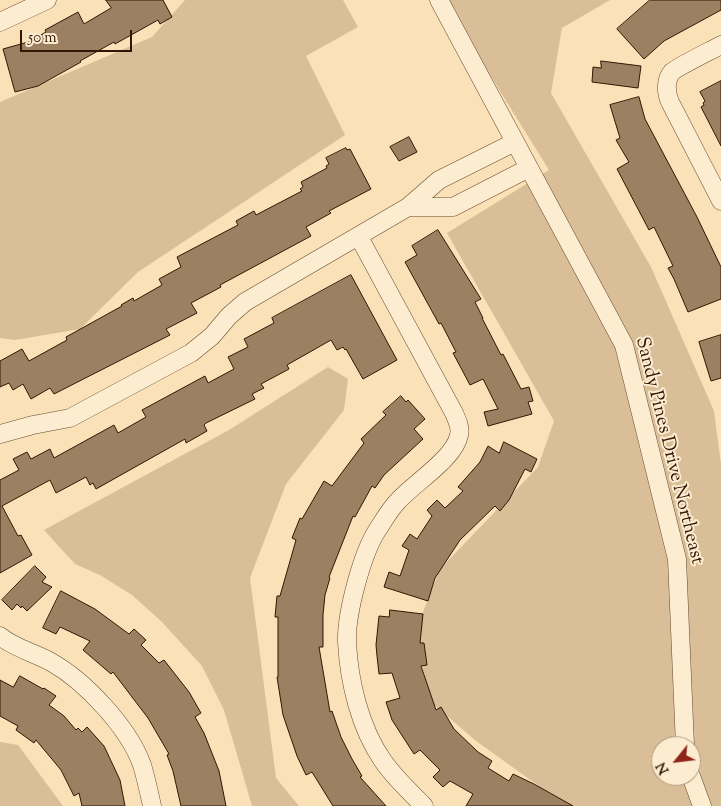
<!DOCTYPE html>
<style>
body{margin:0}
#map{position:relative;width:721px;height:806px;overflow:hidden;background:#fbe1b7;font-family:"Sorts Mill Goudy",serif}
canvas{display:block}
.north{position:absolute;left:651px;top:736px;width:50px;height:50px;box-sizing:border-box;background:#fcecd0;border:1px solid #ac967e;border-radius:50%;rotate:241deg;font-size:14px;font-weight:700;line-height:20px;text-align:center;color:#331603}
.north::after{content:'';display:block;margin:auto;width:18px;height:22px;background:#8f2418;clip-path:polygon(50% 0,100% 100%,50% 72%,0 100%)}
.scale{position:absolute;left:20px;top:30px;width:112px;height:22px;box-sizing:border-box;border:2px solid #331603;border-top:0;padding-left:6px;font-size:15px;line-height:18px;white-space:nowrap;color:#331603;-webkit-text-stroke:4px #fcecd0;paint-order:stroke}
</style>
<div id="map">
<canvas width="721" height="806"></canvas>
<div class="north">N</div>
<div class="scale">50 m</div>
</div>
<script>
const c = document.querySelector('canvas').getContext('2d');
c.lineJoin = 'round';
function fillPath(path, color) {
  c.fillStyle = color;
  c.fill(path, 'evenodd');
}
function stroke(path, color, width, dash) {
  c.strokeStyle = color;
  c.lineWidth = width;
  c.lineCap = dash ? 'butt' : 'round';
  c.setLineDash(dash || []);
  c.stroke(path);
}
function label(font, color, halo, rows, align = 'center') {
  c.font = font + ' "Sorts Mill Goudy",serif';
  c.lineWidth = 4;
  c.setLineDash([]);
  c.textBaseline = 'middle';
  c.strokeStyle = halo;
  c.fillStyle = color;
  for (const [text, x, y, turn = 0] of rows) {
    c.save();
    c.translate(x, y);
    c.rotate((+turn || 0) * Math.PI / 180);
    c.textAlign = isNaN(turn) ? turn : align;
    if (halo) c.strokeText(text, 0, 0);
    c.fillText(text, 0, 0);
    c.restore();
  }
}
const green = new Path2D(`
 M185 0H343L358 27 306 56 345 135 138 272 80 329 15 340 0 338V102L152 37Z
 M448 0H610L562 28 551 93 651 267 714 411 721 464V806H572L539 786 476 741 432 703 414 635 440 569 538 467 554 421 447 233 549 170 485 67ZM661 746H691V776H661Z
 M328 367 348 379 344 410 286 484 250 578 276 778 299 806H252L224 710 202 666 162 622 132 595 100 575 75 564 44 530 229 430Z
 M0 742 18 745 63 806H0Z`);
const building = new Path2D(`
 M106 0H163L172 17 160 24 158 20 115 44 114 42 80 61 81 62 38 86 15 92 3 49 28 42 46 32 45 30 78 12 84 24 111 8Z
 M650 0H721V10L664 41 644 59 617 29Z
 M601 61 641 66 638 88 592 82 593 67 601 68Z
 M721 81V146L701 107 704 105 703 103 705 101 700 92Z
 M639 97 645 119 697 217 721 267V299L688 312 674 279 668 268 673 266 654 227 649 230 617 169 629 162 616 140 620 138 610 105Z
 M409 137 417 152 399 161 390 147Z
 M346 148 347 150 350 149 371 189 329 211 331 213 306 227 311 236 220 285 221 287 191 303 197 313 166 329 170 335 54 394 50 388 31 399 23 384 13 390 9 383 0 387V361L22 349 29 361 67 340 66 337 122 306 121 305 133 298 134 301 162 285 159 279 181 267 177 257 238 225 236 221 254 211 256 215 302 191 300 189 303 187 301 182 327 168 326 166 329 164 326 158Z
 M438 230 481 299 475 302 483 318H482L501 355 503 354 521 389 529 387 533 401 528 402 532 414 488 426 484 412 498 409 483 379 470 385 453 353 456 352 441 323 439 324 405 262 417 255 412 246Z
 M351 275 397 360 363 379 346 349 345 350 343 347 337 350 331 340 287 365 289 369 261 384 264 388 252 394 255 399 206 423 204 425 207 431 186 443 185 439 96 489 93 483 90 485 86 477 56 493 50 480 2 506 18 536 21 535 32 555 0 573V480L19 470 13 459 27 452 31 459 50 449 54 458 114 425 118 433 146 417 142 410 205 376 208 383 234 369 228 357 248 347 244 339 274 323 272 318Z
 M721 335V378L711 381 699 342Z
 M401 396 406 402 408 400 425 419 414 429 423 439 384 475 375 488 372 486 355 517 353 516 329 577 330 578 325 595 323 615V647H319L330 712 332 711 341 737 352 759 362 776 360 777 386 806H333L312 772 306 775 297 756 283 715 277 677H278V617H275L277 596H280L296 540 292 538 300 518 302 519 324 481 332 486 364 443 361 439 386 415 383 412Z
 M504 442 537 459 531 472 525 469 509 500 500 511 495 506 460 540 435 578 428 601 384 587 389 572 400 576 409 550 402 546 410 534 417 539 432 516 427 510 437 500 445 508 463 491 458 487 480 462 488 446 499 453Z
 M35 566 46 577 42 582 52 587 27 611 22 606 21 608 17 604 12 610 2 600Z
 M61 591 95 609 129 634 134 629 146 640 141 645 159 663 164 660 189 692 201 713 195 717 204 733 219 771 226 806H181L173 771 167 755 169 754 148 718 113 672 111 674 83 650 90 641 60 627 56 634 43 628Z
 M390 610 423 614 420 643H424L427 665 421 666 436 710 441 707 454 729 478 752 492 761 488 768 509 781 513 774 534 784 573 806H466L473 794 450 781 443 787 433 777 440 770 420 750 414 754 392 720 386 702 400 698 392 673 379 674 377 656 376 645 379 616 389 617Z
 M20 676 43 689 44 688 56 696 49 705 64 716 76 730 78 728 82 732 87 727 104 746 120 780 125 806H82L79 793 74 796 61 770 36 740 34 743 16 730 18 726 0 716V680L13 687Z`);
const street = new Path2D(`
 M439 0 624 345 677 559 685 746
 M0 22 47 0
 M721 45C712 50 677 67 672 72 665 80 666 93 670 102L721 201
 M408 207H453L529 168
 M359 237 454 413C457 420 461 428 459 435 455 458 414 483 398 501 390 509 384 520 378 529 362 553 346 614 347 642 349 682 360 728 383 761 394 777 410 792 424 806
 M0 434 33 425 70 418 191 353 212 336 229 316 245 302 408 207 439 180 515 142
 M0 636C14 648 35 653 51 662 85 681 129 728 142 765 146 778 149 792 152 806
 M691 776 702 806`);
const streetNames = [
 ["Sandy Pines Drive Northeast",668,451,76]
];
fillPath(green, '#d9be98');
fillPath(building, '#9b8061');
stroke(building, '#331603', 1);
stroke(street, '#654930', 19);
stroke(street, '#fcecd0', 18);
label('19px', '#331603', '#fcecd0', streetNames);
</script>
